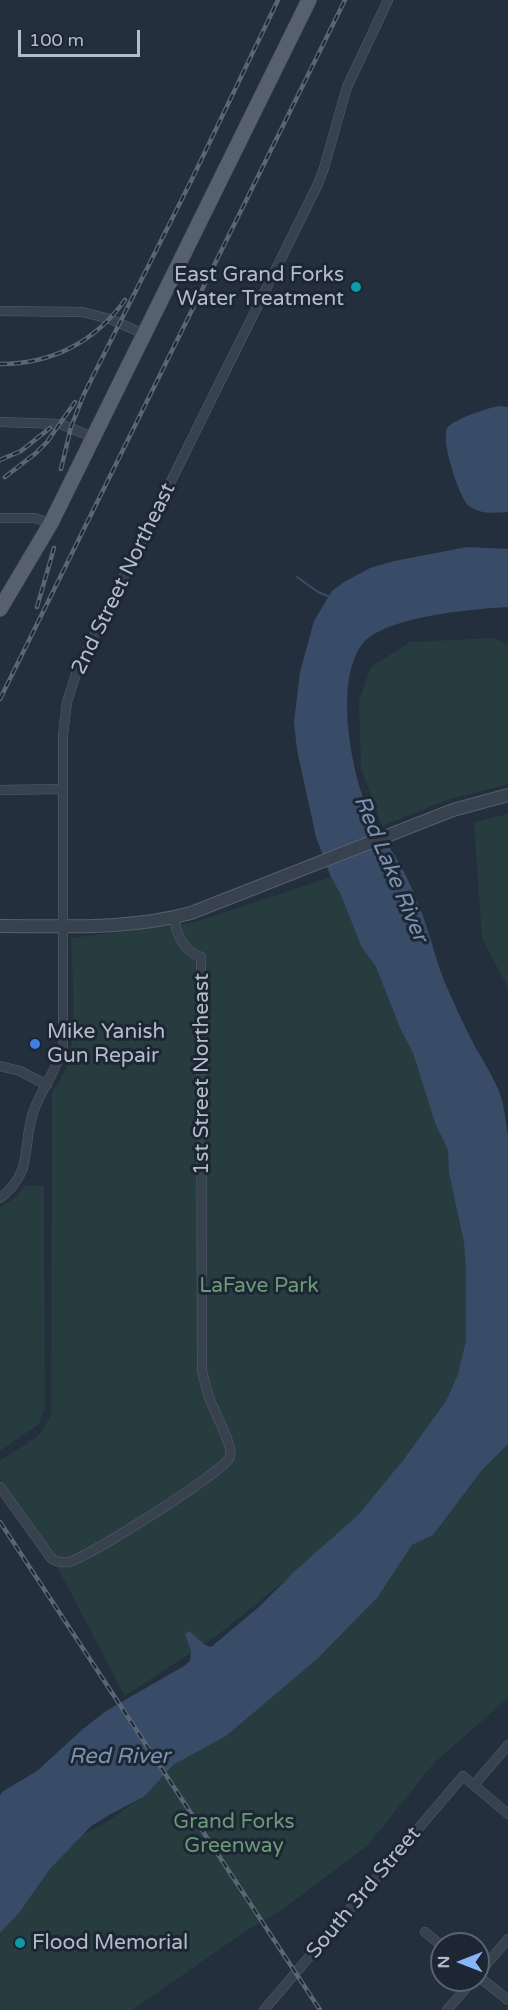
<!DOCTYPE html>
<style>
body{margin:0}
#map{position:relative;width:508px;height:2010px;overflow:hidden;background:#242f3e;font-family:"Varela Round",sans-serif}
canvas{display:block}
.north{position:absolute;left:430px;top:1932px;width:60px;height:60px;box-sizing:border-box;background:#1d2633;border:2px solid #59626f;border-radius:50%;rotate:270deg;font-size:16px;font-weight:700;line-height:24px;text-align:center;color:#b4bcc9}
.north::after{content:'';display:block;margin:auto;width:21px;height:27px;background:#8ab4f8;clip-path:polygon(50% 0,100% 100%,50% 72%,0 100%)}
.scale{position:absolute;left:18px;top:30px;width:122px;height:27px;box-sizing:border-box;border:3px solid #b4bcc9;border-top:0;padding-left:8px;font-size:18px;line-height:21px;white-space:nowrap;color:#b4bcc9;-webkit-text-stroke:4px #1d2633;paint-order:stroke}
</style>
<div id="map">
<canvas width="508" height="2010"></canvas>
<div class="north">N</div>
<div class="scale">100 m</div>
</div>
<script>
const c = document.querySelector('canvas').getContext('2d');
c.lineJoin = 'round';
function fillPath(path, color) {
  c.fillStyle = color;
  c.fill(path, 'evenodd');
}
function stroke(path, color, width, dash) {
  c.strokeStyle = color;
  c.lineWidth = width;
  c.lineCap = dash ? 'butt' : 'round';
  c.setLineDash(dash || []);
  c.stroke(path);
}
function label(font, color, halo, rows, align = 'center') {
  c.font = font + ' "Varela Round",sans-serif';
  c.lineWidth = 6;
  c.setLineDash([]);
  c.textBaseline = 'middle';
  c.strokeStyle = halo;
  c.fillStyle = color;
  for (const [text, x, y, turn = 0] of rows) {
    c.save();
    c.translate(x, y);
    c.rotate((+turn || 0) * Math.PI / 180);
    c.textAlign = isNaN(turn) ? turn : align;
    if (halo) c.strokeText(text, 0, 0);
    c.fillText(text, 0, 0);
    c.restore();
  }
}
const green = new Path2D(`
 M495 638 508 646V784L447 800 382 826 361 768 359 701 371 667 410 642Z
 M508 814V988L482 938 474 822Z
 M331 877 341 895 361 946 376 967 400 1028 413 1053 435 1123 448 1150 449 1173 464 1243 466 1271V1340L458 1374 446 1401 404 1459 358 1515 287 1579 219 1634 125 1696 54 1561 0 1479V1461L38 1436 51 1416 52 1092C57 1085 63 1076 66 1068 78 1035 72 974 71 938L195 922Z
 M44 1185 45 1408 39 1424 0 1451V1207L16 1197 25 1186Z
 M508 1444V1698L434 1763 367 1846 283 1909 246 1931 132 2010H0V1933L26 1904 50 1869 82 1835 109 1821 130 1805 145 1796 173 1765 226 1736 316 1660 377 1598 412 1545 433 1535 482 1470Z`);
const water = new Path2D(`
 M499 406 508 407V512C494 513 480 515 468 505 460 498 439 438 448 427 455 419 487 408 499 406Z
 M467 547 508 549V607C473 609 389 616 364 642 334 676 350 766 366 805 373 823 385 839 395 856 404 870 411 886 417 901 429 928 434 956 445 983 453 1001 461 1019 470 1037 480 1057 494 1076 501 1097 505 1109 506 1125 508 1137V1444L482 1470 433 1535 412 1545 377 1598 316 1660 226 1736 173 1765 145 1796 109 1815 90 1827 50 1869 19 1913 0 1933V1796L2 1792 37 1771 83 1729 106 1711 184 1666 190 1661 191 1651 185 1634 189 1631 205 1645 211 1647 260 1606 296 1570 358 1515 404 1459 446 1401 458 1374 466 1340V1271L464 1243 449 1173 448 1150 435 1123 413 1053 400 1028 376 967 361 946 341 895 331 877 316 837 297 750 294 722 300 672 314 621 332 591 344 582 370 568 394 561Z`);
const stream = new Path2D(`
 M297 577 318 592 330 597`);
const minor = new Path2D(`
 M0 311 82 312 110 319 144 334
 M0 422 60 424 93 437
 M0 518H34L51 523
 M0 790 63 789
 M0 1066 20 1071 47 1085
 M0 1198C35 1172 21 1145 34 1110 42 1088 57 1070 63 1047V735L67 702 77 671 318 184 324 168 347 87 388 0
 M0 1487 51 1558C56 1562 62 1563 69 1562 87 1558 225 1471 230 1457 234 1446 213 1410 209 1397 206 1388 204 1379 202 1370L201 957C184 952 176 934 174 917
 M474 1785 508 1745
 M425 1932 442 1946
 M478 1974 508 1939
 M478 1976 508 2000
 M264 2010 463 1776 508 1814
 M447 2010 473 1980`);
const tertiary = new Path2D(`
 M0 926C65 926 128 930 191 913L453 810 508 795`);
const primary = new Path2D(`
 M0 609 51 523 309 0`);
const rail = new Path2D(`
 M0 364C52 364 95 342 125 300
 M0 460 21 451 50 428
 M61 469 71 427 84 394 192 179 278 0
 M5 477 36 453 47 442 75 402
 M37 607 54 548
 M0 699 345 0
 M0 1522 320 2010`);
const markers = [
 [356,287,6,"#0f9aa8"],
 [35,1044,6,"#3f7fe0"],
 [20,1943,6,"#0f9aa8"]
];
const poiNames = [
 ["East Grand Forks",344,275,"right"],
 ["Water Treatment",344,299,"right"],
 ["Mike Yanish",47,1032],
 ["Gun Repair",47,1056],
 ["Flood Memorial",32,1943]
];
const streetNames = [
 ["2nd Street Northeast",124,579,-64],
 ["1st Street Northeast",202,1074,-90],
 ["South 3rd Street",364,1893,-50]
];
const parkNames = [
 ["LaFave Park",259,1286],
 ["Grand Forks",234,1822],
 ["Greenway",234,1846]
];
const waterNames = [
 ["Red Lake River",390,869,67],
 ["Red River",119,1757]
];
fillPath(green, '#263c3f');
fillPath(water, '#394c67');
stroke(stream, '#394c67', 2);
stroke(minor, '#565f6c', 10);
stroke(tertiary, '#565f6c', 14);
stroke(primary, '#414a57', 16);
stroke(minor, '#38414e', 9);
stroke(tertiary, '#38414e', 12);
stroke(primary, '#56606e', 15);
stroke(rail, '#5a6575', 4.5);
stroke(rail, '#1d2633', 2, [7]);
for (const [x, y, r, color] of markers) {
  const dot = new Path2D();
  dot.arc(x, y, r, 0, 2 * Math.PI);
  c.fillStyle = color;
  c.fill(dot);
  stroke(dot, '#1d2633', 2);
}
label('21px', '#b4bcc9', '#1d2633', poiNames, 'left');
label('21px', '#b4bcc9', '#1d2633', streetNames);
label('21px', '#6b9a76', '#1d2633', parkNames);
label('italic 22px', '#7c92b1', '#1d2633', waterNames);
</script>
